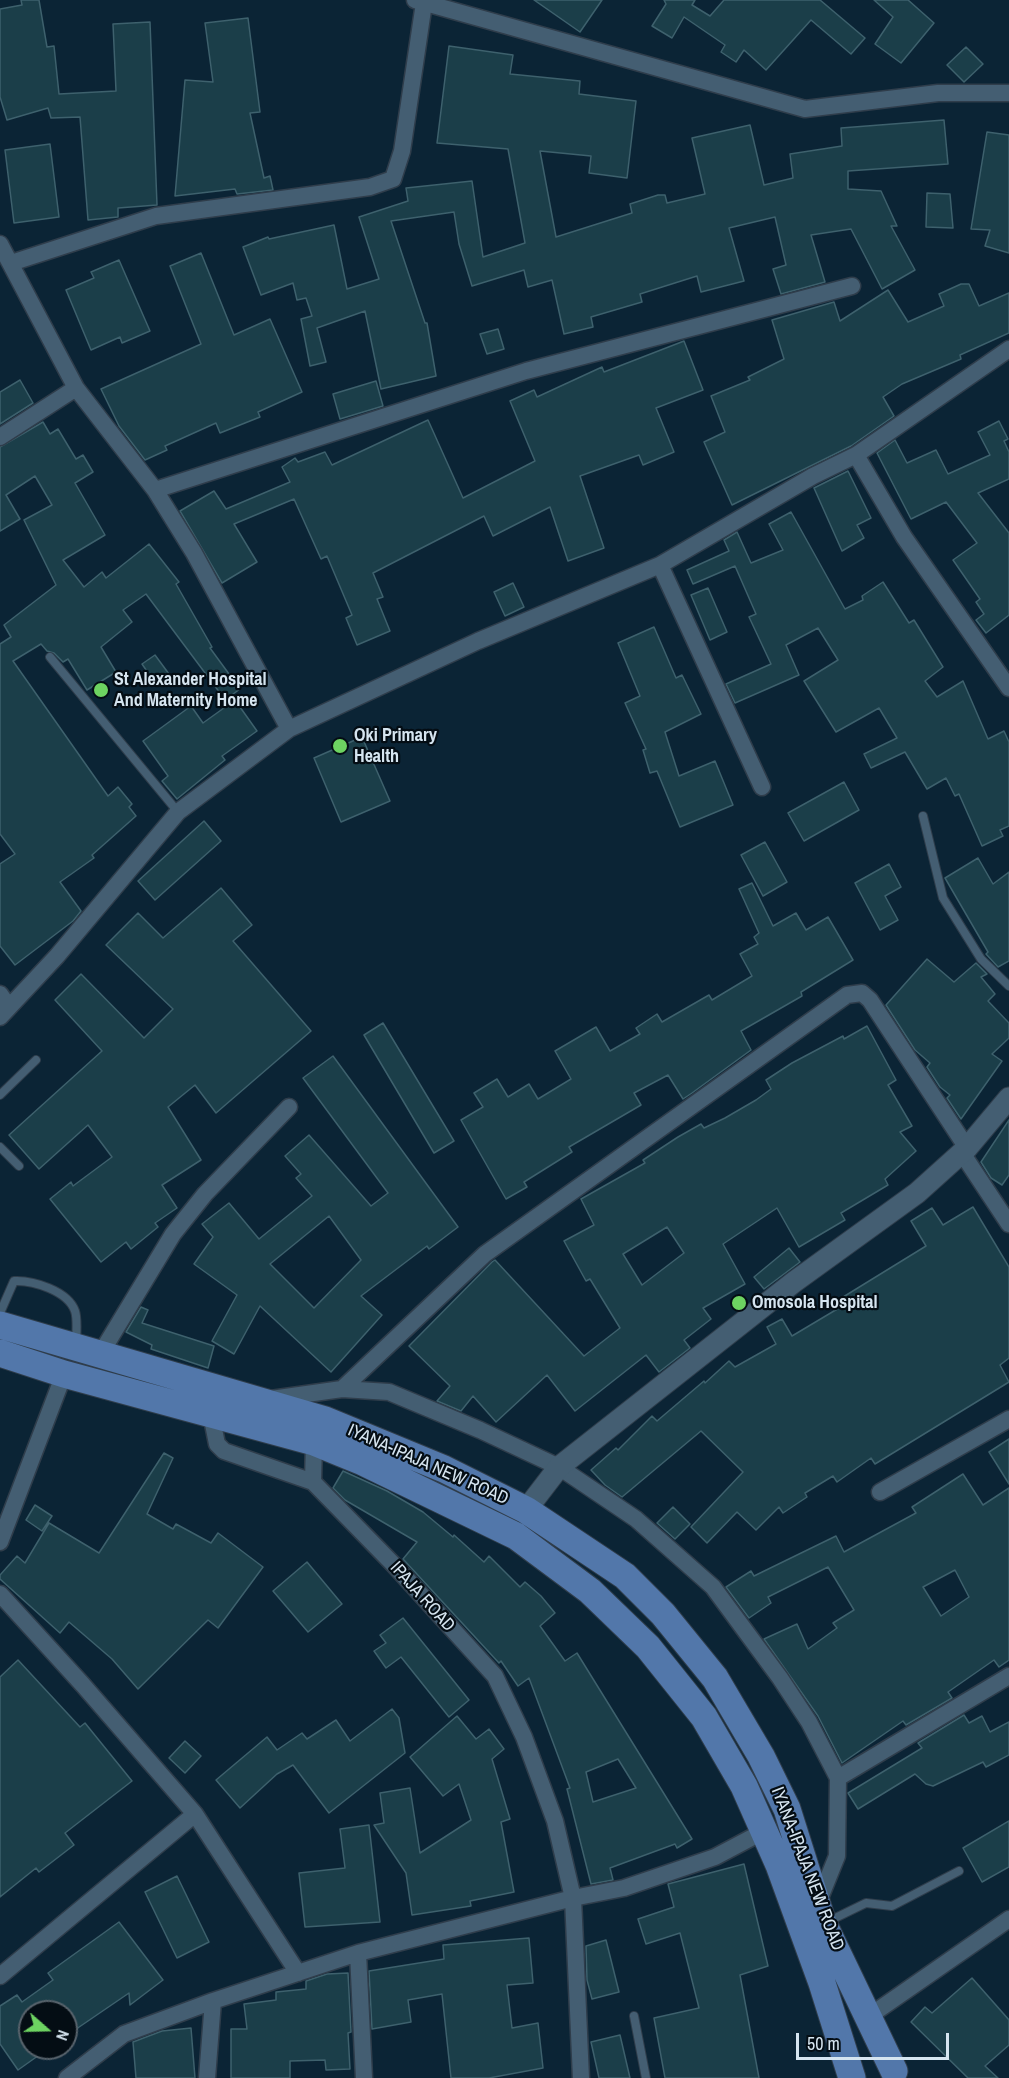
<!DOCTYPE html>
<style>
body{margin:0}
#map{position:relative;width:1009px;height:2078px;overflow:hidden;background:#0b2435;font-family:"Archivo Narrow",sans-serif}
canvas{display:block}
.north{position:absolute;left:18px;top:2000px;width:60px;height:60px;box-sizing:border-box;background:#040d14;border:2px solid #58636c;border-radius:50%;rotate:110deg;font-size:16px;font-weight:700;line-height:24px;text-align:center;color:#d6e5f0}
.north::after{content:'';display:block;margin:auto;width:21px;height:27px;background:#6dd361;clip-path:polygon(50% 0,100% 100%,50% 72%,0 100%)}
.scale{position:absolute;left:796px;top:2033px;width:153px;height:27px;box-sizing:border-box;border:3px solid #d6e5f0;border-top:0;padding-left:8px;font-size:18px;line-height:21px;white-space:nowrap;color:#d6e5f0;-webkit-text-stroke:4px #040d14;paint-order:stroke}
</style>
<div id="map">
<canvas width="1009" height="2078"></canvas>
<div class="north">N</div>
<div class="scale">50 m</div>
</div>
<script>
const c = document.querySelector('canvas').getContext('2d');
c.lineJoin = 'round';
function fillPath(path, color) {
  c.fillStyle = color;
  c.fill(path, 'evenodd');
}
function stroke(path, color, width, dash) {
  c.strokeStyle = color;
  c.lineWidth = width;
  c.lineCap = dash ? 'butt' : 'round';
  c.setLineDash(dash || []);
  c.stroke(path);
}
function label(font, color, halo, rows, align = 'center') {
  c.font = font + ' "Archivo Narrow",sans-serif';
  c.lineWidth = 4.5;
  c.setLineDash([]);
  c.textBaseline = 'middle';
  c.strokeStyle = halo;
  c.fillStyle = color;
  for (const [text, x, y, turn = 0] of rows) {
    c.save();
    c.translate(x, y);
    c.rotate((+turn || 0) * Math.PI / 180);
    c.textAlign = isNaN(turn) ? turn : align;
    if (halo) c.strokeText(text, 0, 0);
    c.fillText(text, 0, 0);
    c.restore();
  }
}
const building = new Path2D(`
 M21 0H39L47 47 54 46 59 94 116 91 113 24 150 22 157 205 118 208V217L88 220 80 117 51 118 48 108 7 120 0 97V9L22 5Z
 M534 0H602L580 32Z
 M664 0H695L692 5 710 16 724 0H820L865 38 851 54 811 20 766 70 744 50 736 62 721 52 725 45 684 17 672 38 652 26 666 4Z
 M874 0H908L934 23 901 63 875 44 893 17Z
 M248 18 260 112 250 113 264 178 270 176 273 190 237 194 235 189 175 196 185 80 213 82 205 23Z
 M449 46 513 55 510 74 580 81 579 94 636 101 627 178 589 173 591 156 540 151 556 237 632 213 630 204 658 195H665L667 203 705 194 692 138 750 125 764 185 793 178 790 154 842 146 841 128 944 120 948 164 848 171V189L881 191 897 226H891L915 270 882 289 851 229 811 235 825 282 781 294 773 269 786 265 775 217 729 228 744 281 701 292 697 276 640 294 642 302 591 317 593 327 564 334 552 280 528 287 524 270 472 286 459 244 454 212 391 221 425 323H427L436 376 381 389 365 311 317 328 326 362 310 366 301 319 312 316 306 298 297 300 293 283 261 295 243 247 268 237 269 239 334 225 347 289 379 279 359 217 408 201 406 188 472 181 483 257 525 243 508 149 437 143Z
 M966 47 983 64 964 82 947 65Z
 M987 132 1009 135V253L985 246 990 230 971 229Z
 M50 144 59 217 14 223 5 150Z
 M927 193 950 194 953 228 926 227Z
 M201 253 234 335 270 319 302 392 258 412 260 417 220 433 216 423 165 446 167 450 145 460 119 426 101 389 201 344 170 266Z
 M119 260 150 331 122 343 120 337 91 350 66 290 94 278 91 272Z
 M961 284H969L979 306 1009 293V333L960 355 961 359 902 384 883 397 894 416 851 446 732 505 704 442 725 432 711 396 750 380 748 377 784 359 772 320 834 302 840 321 888 290 908 322 944 306 939 294Z
 M498 329 504 349 487 354 480 334Z
 M684 341 703 390 656 408 674 452 643 465 639 455 580 476 604 548 568 561 550 507 493 536 484 516 373 573 383 597 377 599 390 631 357 645 346 618 352 615 327 556 321 559 294 499 234 524 257 562 222 583 180 511 214 491 226 509 290 482 282 467 295 458 298 462 325 452 332 465 428 420 463 498 535 461 510 401 534 390 537 397 602 367 604 372Z
 M20 380 33 403 0 424V392Z
 M376 381 383 406 340 419 333 394Z
 M999 421 1008 439 1004 441 1009 452V479L978 493 1009 533V615L986 633 976 620 984 614 976 602 980 599 953 560 977 543 946 502 911 519 877 453 895 440 907 463 936 450 948 474 990 455 978 432Z
 M43 422 50 434 58 429 76 459 83 455 93 472 75 483 105 535 63 560 84 587 102 572 106 578 149 544 179 582 176 584 212 647 210 648 240 689 229 697H223L146 594 123 610 132 622 101 647 116 672 87 690 68 659 63 662 54 653 47 651 41 644 13 661 108 796 118 787 132 804 129 807 136 816 92 855 94 858 60 882 81 911 73 921 15 965 0 946V864L15 854 0 834V644L11 637 4 625 56 585 24 520 52 505 35 476 6 495 20 519 0 531V447Z
 M848 471 871 518 857 525 864 538 842 551 814 488Z
 M791 512 845 609 863 600 862 596 883 582 909 623 914 620 943 667 925 681 937 697 963 681 988 739 1004 731 1009 742V826L1000 830 1003 836 982 846 959 794 955 796 946 778 927 789 905 752 871 768 864 754 897 738 879 708 836 732 804 681 838 660 818 628 786 645 799 675 735 703 726 684 771 664 749 617 756 614 735 566 693 584 687 570 729 551 724 540 737 532 751 563 783 550 769 524Z
 M513 583 524 607 505 616 494 592Z
 M708 588 727 632 710 640 691 595Z
 M654 627 676 678 682 675 701 714 665 732 679 776 715 761 733 805 680 827 657 771 650 773 643 750 646 749 625 703 640 696 618 643Z
 M155 655 169 674 155 683 142 664Z
 M235 700 257 731 222 756 225 760 177 799 162 781 168 776 143 741 191 706 203 723Z
 M362 737 390 801 341 822 314 758Z
 M844 782 859 810 804 841 788 813Z
 M204 821 221 841 155 900 138 881Z
 M765 842 787 882 763 896 741 855Z
 M978 858 993 884 1009 872V961L998 967 986 954 988 952 945 878Z
 M889 864 901 887 885 896 898 920 880 930 855 883Z
 M752 883 773 926 796 913 806 930 828 917 853 960 801 992 802 996 741 1031 751 1050 692 1093 683 1099 668 1075 634 1093 641 1105 569 1147 572 1152 524 1182 527 1187 506 1199 461 1120 483 1107 474 1093 497 1079 508 1097 529 1084 538 1099 571 1079 555 1051 596 1027 610 1051 640 1034 636 1028 657 1014 662 1022 709 995 712 1000 752 976 740 954 758 944 754 937 759 933 739 889Z
 M221 888 252 925 233 941 311 1031 216 1113 195 1085 168 1107 201 1160 162 1185 177 1208 155 1223 158 1227 131 1249 126 1242 101 1262 50 1199 71 1182 73 1186 112 1157 88 1125 39 1169 9 1135 102 1051 55 1000 81 974 144 1038 173 1009 106 945 138 913 163 938Z
 M927 959 954 982 976 963 987 974 981 977 995 994 988 1001 1009 1023V1038L992 1054 1002 1061 961 1119 947 1098 950 1095 940 1087 927 1067 930 1063 915 1050 886 1005Z
 M383 1023 454 1141 434 1153 364 1035Z
 M867 1026 896 1080 888 1085 912 1126 900 1132 916 1151 885 1179 888 1185 841 1213 845 1220 799 1247 777 1208 723 1244 745 1284 703 1308 711 1319 684 1340 690 1348 659 1372 646 1355 575 1411 547 1375 496 1422 473 1396 461 1411 437 1401 450 1386 409 1346 492 1262 495 1260 584 1356 620 1328 590 1279 586 1281 564 1241 594 1225 581 1199 645 1163 643 1160 678 1137 701 1124 704 1128 725 1118 756 1100 771 1089 766 1080 792 1063 843 1036 844 1039ZM667 1227 684 1253 642 1285 623 1254Z
 M333 1056 458 1227 429 1249 427 1246 361 1296 382 1315 331 1372 260 1306 234 1354 212 1341 237 1295 194 1264 213 1237 202 1224 229 1203 259 1239 312 1196 296 1178 301 1174 285 1156 309 1135 371 1206 388 1193 303 1078ZM329 1216 361 1260 314 1308 270 1264Z
 M1009 1120V1175L1002 1185 991 1178 981 1162Z
 M973 1207 1009 1267V1358L1000 1365 1009 1382 875 1464 871 1458 837 1482 833 1476 805 1493 807 1497 783 1513 779 1507 756 1530 737 1512 707 1543 691 1527 743 1472 701 1431 622 1497 605 1485 591 1470 616 1448 618 1450 652 1416 657 1421 704 1381 705 1383 729 1361 735 1367 776 1344 767 1327 782 1319 792 1336 839 1308 835 1302 926 1246 911 1221 932 1208 943 1225Z
 M789 1248 800 1262 764 1289 754 1277Z
 M141 1307 148 1310 142 1323 214 1346 208 1368 151 1349 152 1345 126 1332Z
 M1009 1439V1484L989 1452Z
 M164 1453 173 1458 147 1514 173 1529 176 1524 211 1543 218 1533 263 1567 218 1628 208 1620 138 1689 112 1659 69 1622 60 1633 0 1579V1575L17 1556 25 1563 49 1523 99 1553Z
 M343 1471 387 1491 423 1512 453 1537 454 1535 484 1562 489 1556 520 1587 525 1582 541 1596 555 1613 540 1626 565 1661 577 1653 692 1839 677 1848 675 1844 610 1868 613 1880 591 1884 567 1789 570 1788 529 1678 518 1686 501 1661 499 1663 403 1559 417 1542 345 1500 333 1488ZM618 1759 636 1788 593 1802 586 1772Z
 M963 1474 983 1505 1009 1488V1660L999 1667 994 1660 948 1692 952 1698 906 1725 903 1721 842 1763 818 1716 764 1639 797 1624 808 1649 837 1628 833 1623 854 1610 828 1567 768 1597 771 1603 749 1618 726 1587 751 1571 754 1576 836 1536 844 1552 916 1513 912 1507ZM955 1570 969 1597 941 1616 923 1587Z
 M35 1505 52 1516 42 1531 26 1520Z
 M673 1507 690 1524 675 1539 657 1523Z
 M307 1562 342 1604 308 1632 273 1591Z
 M403 1618 469 1700 449 1717 401 1657 386 1668 374 1651 386 1643 380 1635Z
 M18 1660 80 1727 85 1723 132 1781 65 1833 74 1845 39 1872 36 1868 0 1897V1677Z
 M392 1709 399 1718 405 1753 329 1813 293 1765 277 1774 240 1808 216 1780 267 1737 277 1750 302 1733 307 1739 336 1720 350 1741Z
 M964 1715 969 1723 982 1716 990 1732 1009 1722V1755L986 1767 983 1762 933 1786 926 1784 915 1774 858 1809 848 1793 922 1748 918 1743Z
 M457 1716 476 1739 489 1729 504 1749 492 1759 510 1819 501 1822 514 1892 470 1901 471 1906 412 1915 406 1873 374 1825 384 1823 380 1793 410 1788 420 1853 471 1820 459 1784 443 1796 410 1757Z
 M185 1741 201 1756 185 1773 169 1758Z
 M1009 1821V1867L982 1882 963 1848Z
 M369 1825 380 1922 305 1927 299 1873 345 1868 340 1829Z
 M744 1864 768 1966 740 1975 759 2078H665L654 2018 699 2008 680 1933 646 1944 638 1919 674 1907 668 1884Z
 M177 1876 209 1942 177 1958 145 1892Z
 M119 1922 163 1980 130 2005 129 1993 66 2036V2012H30V2048H49L18 2070 0 2044V2006L17 1995 22 2002 53 1980 48 1973Z
 M529 1938 533 1983 507 1985 512 2028 538 2023 543 2068 489 2078H451L442 1994 408 2000 411 2022 372 2029 369 1971 444 1959 443 1945Z
 M606 1940 619 1992 592 1999 587 1980 586 1946Z
 M348 1973 351 2032 348 2033 350 2069 326 2070 325 2060 290 2061V2078H231V2029H247L244 2004 276 2000V1992L306 1989V1981L327 1974Z
 M972 1978 1009 2020V2045L985 2066 998 2078H968L911 2022 925 2007 932 2013Z
 M191 2028 195 2078H136L133 2042 162 2031Z
 M620 2035 630 2078H599L591 2042Z`);
const service = new Path2D(`
 M50 657 178 812
 M923 816 943 898 981 959 1009 986
 M0 1095 36 1060
 M0 1147 19 1166
 M0 1313 14 1281C33 1280 68 1291 75 1311 78 1320 76 1335 76 1345
 M827 1922 866 1903 892 1906 959 1871
 M634 2016 646 2078`);
const minor = new Path2D(`
 M415 0 805 109 938 93H1009
 M0 244 76 388 155 490 194 553 289 729
 M11 263 156 216 370 187 393 179 402 151 424 3
 M0 437 76 388
 M856 455 904 537 1009 688
 M155 490 526 371 852 286
 M660 565 762 787
 M0 994 9 1007
 M0 1017 57 956 178 812 289 729 478 641 660 565 813 476 856 455 1009 349
 M962 1153 1009 1224
 M101 1353 173 1234 205 1194 289 1107
 M342 1389 485 1254 847 995 862 993 870 1000 967 1148
 M271 1399 342 1389 389 1392 480 1430 559 1467 636 1519 713 1587 780 1678 809 1722 838 1778 837 1856 818 1903
 M211 1414 217 1444 224 1451 313 1482
 M314 1442 313 1482 394 1565 495 1676 524 1737 555 1821 573 1898 581 2078
 M880 1492 1009 1419
 M0 1542 64 1374
 M0 1594 83 1685 195 1814 298 1973
 M838 1778 1009 1676
 M358 1953 364 2078
 M0 1976 195 1814
 M868 2017 1009 1919
 M67 2078 124 2034 213 2001 358 1953 573 1898 624 1888 715 1857 766 1830
 M207 2078 213 2001`);
const tertiary = new Path2D(`
 M526 1510 559 1467 794 1282 917 1193 967 1148 1009 1098`);
const primary = new Path2D(`
 M0 1325 325 1420 444 1469 526 1510 625 1576 663 1614 715 1678 761 1756 787 1809 823 1923 894 2071
 M0 1353 64 1374 314 1442 363 1462 516 1536 590 1591 648 1647 704 1717 744 1786 779 1865 822 1983 852 2078`);
const markers = [
 [101,690,8,"#6dd361"],
 [340,746,8,"#6dd361"],
 [739,1303,8,"#6dd361"]
];
const poiNames = [
 ["St Alexander Hospital",114,680],
 ["And Maternity Home",114,701],
 ["Oki Primary",354,736],
 ["Health",354,757],
 ["Omosola Hospital",752,1303]
];
const streetNames = [
 ["IYANA-IPAJA NEW ROAD",428,1465,24],
 ["IPAJA ROAD",422,1597,48],
 ["IYANA-IPAJA NEW ROAD",807,1869,69]
];
fillPath(building, '#1b3e49');
stroke(building, '#3e616d', 1.5);
stroke(service, '#2f3d4b', 10);
stroke(minor, '#2f3d4b', 19);
stroke(tertiary, '#2f3d4b', 23);
stroke(primary, '#2f3d4b', 29);
stroke(service, '#445e72', 8);
stroke(minor, '#445e72', 16);
stroke(tertiary, '#445e72', 21);
stroke(primary, '#5277aa', 27);
for (const [x, y, r, color] of markers) {
  const dot = new Path2D();
  dot.arc(x, y, r, 0, 2 * Math.PI);
  c.fillStyle = color;
  c.fill(dot);
  stroke(dot, '#040d14', 2);
}
label('bold 18px', '#d6e5f0', '#040d14', poiNames, 'left');
label('18px', '#d6e5f0', '#040d14', streetNames);
</script>
